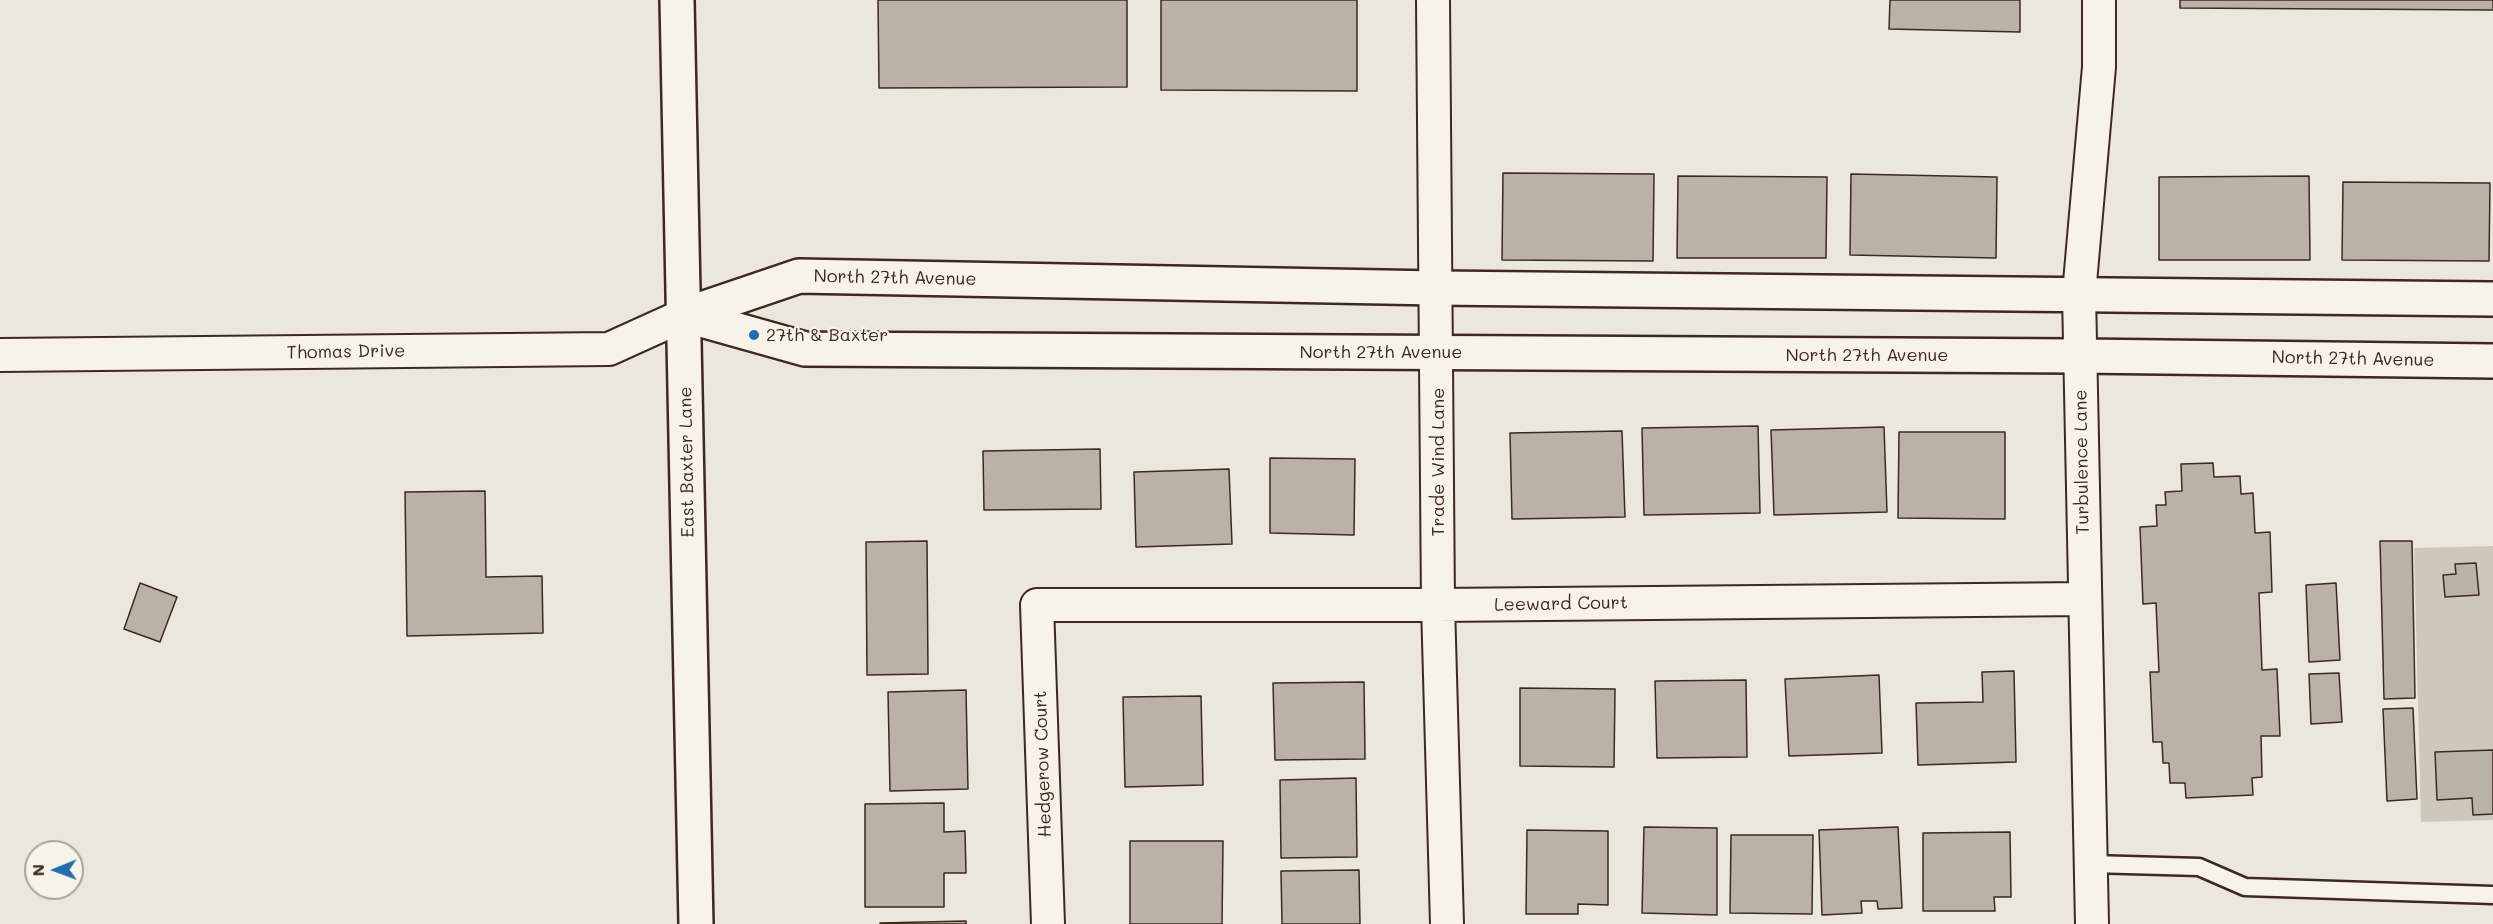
<!DOCTYPE html>
<style>
body{margin:0}
#map{position:relative;width:2493px;height:924px;overflow:hidden;background:#ece7dc;font-family:Mali,sans-serif}
canvas{display:block}
.north{position:absolute;left:24px;top:840px;width:60px;height:60px;box-sizing:border-box;background:#f7f3e8;border:2px solid #aca397;border-radius:50%;rotate:269deg;font-size:16px;font-weight:700;line-height:24px;text-align:center;color:#3b2a1e}
.north::after{content:'';display:block;margin:auto;width:21px;height:27px;background:#1f6fb2;clip-path:polygon(50% 0,100% 100%,50% 72%,0 100%)}
</style>
<div id="map">
<canvas width="2493" height="924"></canvas>
<div class="north">N</div>
</div>
<script>
const c = document.querySelector('canvas').getContext('2d');
c.lineJoin = 'round';
function fillPath(path, color) {
  c.fillStyle = color;
  c.fill(path, 'evenodd');
}
function stroke(path, color, width, dash) {
  c.strokeStyle = color;
  c.lineWidth = width;
  c.lineCap = dash ? 'butt' : 'round';
  c.setLineDash(dash || []);
  c.stroke(path);
}
function label(font, color, halo, rows, align = 'center') {
  c.font = font + ' Mali,sans-serif';
  c.lineWidth = 4.5;
  c.setLineDash([]);
  c.textBaseline = 'middle';
  c.strokeStyle = halo;
  c.fillStyle = color;
  for (const [text, x, y, turn = 0] of rows) {
    c.save();
    c.translate(x, y);
    c.rotate((+turn || 0) * Math.PI / 180);
    c.textAlign = isNaN(turn) ? turn : align;
    if (halo) c.strokeText(text, 0, 0);
    c.fillText(text, 0, 0);
    c.restore();
  }
}
const green = new Path2D(`
 M2493 546V820L2421 822 2414 548Z`);
const building = new Path2D(`
 M878 0H1127V87L879 88Z
 M1161 0H1357V91L1161 90Z
 M1890 0H2020V32L1889 29Z
 M2180 0H2493V10L2180 8Z
 M1503 173 1654 174 1653 261 1502 260Z
 M1851 174 1997 177 1996 258 1850 255Z
 M1678 176 1827 177 1826 258H1677Z
 M2309 176 2310 260H2159V177Z
 M2343 182 2490 183 2489 261 2342 260Z
 M1758 426 1760 513 1644 515 1642 428Z
 M1884 427 1887 512 1774 515 1771 430Z
 M1622 431 1625 517 1512 519 1510 433Z
 M1899 432H2005V519L1898 518Z
 M1100 449 1101 509 984 510 983 451Z
 M1270 458 1355 459 1354 535 1270 533Z
 M2213 463 2214 477 2240 476 2241 494 2253 493 2255 533 2270 532 2272 592 2259 593 2262 670 2277 669 2280 736H2261L2262 777 2252 778 2253 795 2186 798 2185 783H2170L2169 763H2163L2162 742H2153L2150 672H2159L2156 603 2143 604 2140 527 2157 526 2156 505H2166L2165 492 2182 491 2181 464Z
 M1229 469 1232 544 1136 547 1134 472Z
 M485 491 486 577 542 576 543 633 407 636 405 492Z
 M927 541 928 674 867 675 866 542Z
 M2380 541H2412L2415 698 2384 699Z
 M2476 563 2479 595 2445 597 2443 575 2456 574 2455 564Z
 M140 583 177 597 160 642 124 629Z
 M2336 583 2340 660 2309 662 2306 585Z
 M2014 671 2016 762 1918 765 1916 703 1983 702 1982 672Z
 M2339 673 2342 722 2311 724 2309 674Z
 M1879 675 1882 753 1789 756 1785 679Z
 M1746 680 1747 757 1657 758 1655 681Z
 M1364 682 1365 759 1275 760 1273 683Z
 M1520 688 1615 689 1614 767 1520 766Z
 M966 690 968 789 890 791 888 692Z
 M1201 696 1203 785 1125 787 1123 697Z
 M2413 708 2417 799 2387 801 2383 709Z
 M2493 750V814L2473 815 2472 798 2437 800 2435 752Z
 M1356 778 1357 857 1281 858 1280 780Z
 M944 803V832L965 831 966 873H944V907H865V804Z
 M1644 827 1717 828V915L1642 913Z
 M1898 827 1902 908 1878 909 1877 901H1861L1862 913 1822 915 1819 830Z
 M1527 830 1608 831V905L1578 904V914H1526Z
 M2010 832 2011 897H1994L1995 911H1923V833Z
 M1731 835H1813L1812 914 1730 913Z
 M1130 841H1223L1222 924H1130Z
 M1359 870 1360 924H1282L1281 871Z
 M966 921V924H880V923Z`);
const service = new Path2D(`
 M2091 864 2199 867 2245 887 2493 895`);
const minor = new Path2D(`
 M1433 0 1438 605 1447 924
 M0 355 609 349 684 315
 M1048 924 1037 605H1438L2084 599
 M2092 924 2079 294 2099 67V0`);
const tertiary = new Path2D(`
 M684 315 799 276 1437 288 2493 299
 M684 315 805 349 2080 356 2493 361`);
const secondary = new Path2D(`
 M677 0 696 924`);
const markers = [
 [754,335,6,"#1f6fb2"]
];
const streetNames = [
 ["North 27th Avenue",895,278,1],
 ["Thomas Drive",346,352,-1],
 ["North 27th Avenue",1381,352],
 ["North 27th Avenue",1867,355],
 ["North 27th Avenue",2353,359,1],
 ["East Baxter Lane",687,462,-91],
 ["Trade Wind Lane",1438,462,-90],
 ["Turbulence Lane",2082,462,-91],
 ["Leeward Court",1561,604,-1],
 ["Hedgerow Court",1043,764,-92]
];
const poiNames = [
 ["27th & Baxter",766,335]
];
fillPath(green, '#cec8bc');
fillPath(building, '#bab2a7');
stroke(building, '#3b2a1e', 1.5);
stroke(service, '#3b2a1e', 21);
stroke(minor, '#3b2a1e', 36);
stroke(tertiary, '#3b2a1e', 38);
stroke(secondary, '#3b2a1e', 38);
stroke(service, '#f7f3e8', 16);
stroke(minor, '#f7f3e8', 32);
stroke(tertiary, '#f7f3e8', 33);
stroke(secondary, '#f7f3e8', 33);
for (const [x, y, r, color] of markers) {
  const dot = new Path2D();
  dot.arc(x, y, r, 0, 2 * Math.PI);
  c.fillStyle = color;
  c.fill(dot);
  stroke(dot, '#f7f3e8', 2);
}
label('18px', '#3b2a1e', '#f7f3e8', streetNames);
label('18px', '#3b2a1e', '#f7f3e8', poiNames, 'left');
</script>
